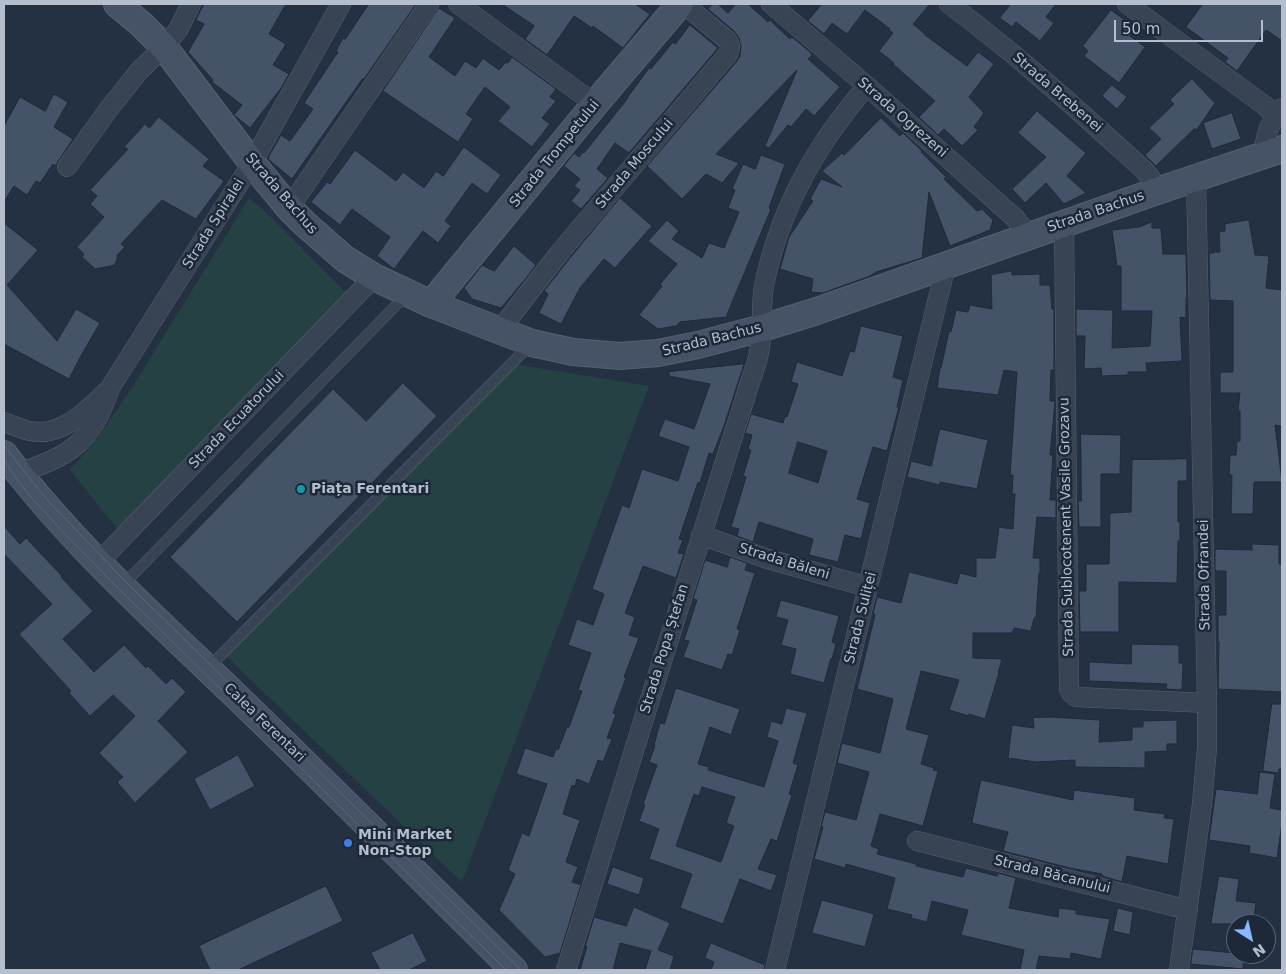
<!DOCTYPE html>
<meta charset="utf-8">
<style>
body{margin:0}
#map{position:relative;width:1286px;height:974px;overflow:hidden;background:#243143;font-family:"DejaVu Sans",sans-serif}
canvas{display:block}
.frame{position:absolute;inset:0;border:5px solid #b5becd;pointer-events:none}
.north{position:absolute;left:1226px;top:914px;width:50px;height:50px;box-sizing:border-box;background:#1d2838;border:1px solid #5a6474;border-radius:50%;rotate:145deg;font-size:14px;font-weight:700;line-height:20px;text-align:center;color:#b5becd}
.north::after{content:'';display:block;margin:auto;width:18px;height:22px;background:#88b7ff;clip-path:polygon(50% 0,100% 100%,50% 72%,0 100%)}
.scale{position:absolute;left:1114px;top:20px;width:149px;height:22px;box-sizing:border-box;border:2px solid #b5becd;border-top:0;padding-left:6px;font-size:15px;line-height:18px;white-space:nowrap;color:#b5becd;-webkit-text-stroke:4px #1d2838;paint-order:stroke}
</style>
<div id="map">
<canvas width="1286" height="974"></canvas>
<div class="frame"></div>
<div class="north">N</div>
<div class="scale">50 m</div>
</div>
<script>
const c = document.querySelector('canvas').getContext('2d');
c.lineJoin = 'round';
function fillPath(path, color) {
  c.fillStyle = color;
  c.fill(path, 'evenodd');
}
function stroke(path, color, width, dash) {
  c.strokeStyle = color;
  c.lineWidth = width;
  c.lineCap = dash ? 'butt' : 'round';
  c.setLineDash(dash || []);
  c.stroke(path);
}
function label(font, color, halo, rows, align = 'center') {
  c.font = font + ' "DejaVu Sans",sans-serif';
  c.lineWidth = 5;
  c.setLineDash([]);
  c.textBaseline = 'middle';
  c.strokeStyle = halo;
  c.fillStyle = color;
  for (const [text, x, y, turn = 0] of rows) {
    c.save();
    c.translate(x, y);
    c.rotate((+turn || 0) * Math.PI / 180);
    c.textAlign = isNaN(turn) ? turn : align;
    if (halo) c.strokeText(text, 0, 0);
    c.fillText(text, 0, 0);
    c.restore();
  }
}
const green = new Path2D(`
 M249 198 269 215 347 294 119 531 70 470 98 437 133 386Z
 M514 364 649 386 462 882 225 655Z`);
const building = new Path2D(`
 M204 4H286L269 34 286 44 273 65 289 74 281 88 250 128 234 115 242 105 212 82 213 80 188 52 204 24 196 20Z
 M369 4H416L364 79 363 78 292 179 268 159 269 156 281 135 290 141 313 109 304 103 338 52 336 51 343 38 345 39Z
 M502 4H635L650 14 623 48 593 26 592 28 574 16 547 55 525 39 534 26Z
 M713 4H718L728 13 736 4H748L768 22 770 20 790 39 792 37 810 52 812 55 808 59 840 87 814 116 806 109 791 127 788 125 769 148 765 146 797 70 716 154 739 163 722 183 706 174 682 199 647 166 737 61 740 56 741 47 739 38 734 31 708 9Z
 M822 4H930L913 24 925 34V35L967 66 978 52 994 64 969 97 984 113 974 127 978 130 962 146 944 129 938 135 919 117 935 101 893 64 894 63 879 51 893 33 889 30 890 29 865 10 847 34 832 23 824 34 808 21Z
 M1011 4H1056L1046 17 1054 23 1040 41 1016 22 1012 27 1000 18Z
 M1203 4H1282V41L1266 30 1237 71 1225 62 1228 58 1186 27Z
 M439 8 455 18 429 57 455 76 465 61 476 68 483 58 499 70 506 62 508 63 512 57 556 89 550 97 556 101 542 118 550 124 532 147 498 121 510 107 485 87 466 114 473 119 458 142 383 91Z
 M1111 10 1136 28 1130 36 1145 47 1119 83 1084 56 1088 51 1083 46Z
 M690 25 718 48 629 153 615 143 597 169 608 178 581 209 571 201 580 190 574 186 580 179 564 166 574 153 579 157 583 152 584 153 628 98H627L649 68 651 69 673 42 675 44Z
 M1192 79 1215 103 1196 131 1195 128 1156 166 1145 155 1161 139 1149 128 1174 104 1170 100Z
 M1112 85 1127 97 1117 109 1102 96Z
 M54 94 68 102 54 127 73 139 55 166 53 164 40 183 36 181 27 195 14 186 4 202V126L20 97 45 111Z
 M1037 111 1086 153 1067 176 1086 193 1064 204 1046 183 1025 203 1012 189 1046 157 1018 133Z
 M1232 113 1241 139 1212 149 1203 123Z
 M159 117 209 159 203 166 224 181 196 219 162 200 121 244 125 247 117 255V260L114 265 111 266 95 269 82 257 84 254 77 247 104 217 90 204 97 196 90 190 128 149 124 147 145 124 149 128Z
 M881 118 900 136 903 133 922 151 921 152 946 177 944 179 977 211 982 209 993 220 990 230 950 246 929 192 922 258 876 272 870 276 823 293 811 292 813 279 780 269 789 237 813 201 810 199 821 179 842 187 822 171 842 153 844 155Z
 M464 147 501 175 487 194 472 183 445 221 451 226 438 243 423 231 394 269 377 256 390 237 352 209 340 225 311 202 327 182 330 184 355 150 396 181 403 172 424 188 436 171 443 176Z
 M761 155 785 164 769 208 771 209 726 317 680 322 676 326 658 329 639 315 662 286 660 284 677 264 648 241 667 220 679 231 672 239 702 258 709 243 724 248 739 212 728 208 735 190 732 189 743 164 755 169Z
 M620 198 652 226 615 268 604 259 580 288 561 324 539 313 548 294 544 291 570 258Z
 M1249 220 1255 255 1269 256 1266 288 1282 290V426L1275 425 1282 482H1254L1253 514H1231L1232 475H1229L1230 455H1236L1237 441H1240V411H1238L1240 393H1220V372H1233V301L1210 300 1209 253H1214V252H1220L1219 232 1225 231V224Z
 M1152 222V228H1161L1163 254H1186L1187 298H1186V318L1180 317 1182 361 1146 363 1147 372H1128V375L1102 376 1101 368 1084 369 1085 336H1076V309L1113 310 1112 348 1150 346 1152 311H1121V266H1117L1112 230 1139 227Z
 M4 223 38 250 7 285 57 341 76 309 100 323 82 354 69 379 4 344Z
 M514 246 536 265 527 277 501 308 472 299 464 288 482 265 494 271Z
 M1012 271V275L1040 274V285H1050L1052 309H1054V370H1051L1050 401H1055V402L1050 455H1053L1050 500H1056V518L1037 517 1033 558H1040V573H1039L1036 618H1034L1031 631 1014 628 1012 633H973V658L1002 659 998 673H999L985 719 969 714V716L949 710 959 680 921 671 906 729 929 735 921 764 934 768 933 770 938 771 923 826 880 814 871 846 879 849 877 854 916 864V866L963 877 966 868 997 876 998 873 1016 878 1009 908 1058 917 1059 908 1076 910V914L1110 919 1101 959 1071 953 1070 959 1039 956 1036 970H1020L1024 950 961 935 968 910 932 901 927 922 911 918 912 915 887 909 895 878 846 864 845 868 814 859 823 827H821L825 812 856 820 869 772 837 763 842 743 880 753 893 699 857 689 875 615 873 614 877 597 901 603 909 572 957 584 960 573 976 577V558H995L999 527 1013 529 1015 494H1012L1013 475H1010L1017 372 1004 370 998 395 937 388 940 368H941L949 331 951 332 956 310 968 312 970 305 992 309 991 275Z
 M861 326 903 336 893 377 903 380 897 407H899L887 451 873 447 857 499 870 503 861 539 845 535 838 562 809 555 813 539 759 522 753 542 737 536 739 529 731 527 746 477 743 476 751 450 748 449 752 435 745 433 751 414 783 423 785 416 787 417 798 384 791 382 797 362 842 376 850 351 854 352ZM798 442 827 451 818 483 789 473Z
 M744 364 724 426 713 454 709 453 700 483 698 482 679 539 683 540 678 553 684 554 676 578 643 566 625 613 635 617 629 635 639 638 624 677 626 678 613 713 616 714 607 738 612 739 603 762 598 760 589 784 577 779 575 786 572 785 563 814 580 820 566 862 578 867 572 882 581 885 560 953 545 957 499 910 515 874 508 870 522 833 529 836 547 784 516 774 525 748 553 757 556 749 558 750 567 727H569L582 691 578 690 591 653 568 645 577 619 593 625 604 594 592 589 622 505 629 508 642 469 678 481 689 447 658 436 665 419 694 429 710 384 669 376V372Z
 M403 383 437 416 237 622 170 557 333 389 366 421Z
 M940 429 988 440 977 489 940 482V485L907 477 911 461 931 466Z
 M1081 434 1121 435 1120 474H1101V527H1079L1078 501H1081Z
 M1187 459V481H1178V522L1180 521V541H1178L1177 583 1119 582V632H1080L1079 591H1086V564H1109L1110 513 1131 512 1132 460Z
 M4 526 20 544 26 538 62 576 61 577 93 611 63 639 94 672 124 645 146 668 148 666 166 684 172 678 186 692 158 721 188 752 135 803 117 782 123 777 99 753 135 716 113 695 90 716 69 693 71 691 19 634 52 604 4 554Z
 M1252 544 1279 545V564H1282V692L1218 689 1219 642H1218V615H1226V571H1215V549L1252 550Z
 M730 557 747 563 745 570 755 573 737 629 740 630 732 655 728 654 722 670 683 657 689 641 684 640 697 600 693 599 705 560 727 567Z
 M781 600 839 616 832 642 836 644 832 659 831 658 824 683 790 674 796 649 781 645 788 620 776 617Z
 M1132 644 1179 645V663H1183L1182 690 1166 689 1167 684 1089 681V662L1131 664Z
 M676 688 740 709 731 735 710 727 698 764 709 767 708 770 764 787 778 741 767 737 771 721 782 724 786 708 807 713 793 763 798 765 789 794 792 795 777 841 771 839 758 869 777 875 771 891 740 879 723 924 680 908 692 874 649 859 659 829 639 821 645 805 643 804 657 765 649 762 655 746 654 745 660 723 664 724ZM702 787 735 797 726 823 734 826 721 862 676 846 694 794 699 796Z
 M1272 704H1282V769H1279L1278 773 1263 771Z
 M1051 717 1100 720 1099 742 1132 740V727H1143V721L1177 720V744H1167V751L1145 752V768L1075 767V760L1036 762 1008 758 1012 725 1034 728 1033 718Z
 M238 755 255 786 210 810 194 779Z
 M1260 772 1275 774 1270 808 1282 810V823L1277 858 1249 853 1250 846 1209 840 1216 789 1257 794Z
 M981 780 1073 800 1074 790 1135 798 1134 810 1165 814 1164 818 1174 819 1168 864 1127 856 1122 882 1102 876V874L1070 868 1003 851 1008 832 972 823Z
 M613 867 644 878 639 895 607 884Z
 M1219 876 1239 879 1236 901 1256 903 1253 924H1211Z
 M326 886 343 921 238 970H210L199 946Z
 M822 900 874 914 865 947 812 933Z
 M634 907 670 923 658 950 674 956 670 970H645L651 951 620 943 613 970H580L587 946 585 947 594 917 626 926Z
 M1118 908 1133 912 1130 935 1113 931Z
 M413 933 427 961 409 970H380L371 953Z
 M711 943 765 965 764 970H711L714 962 705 958Z
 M1193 949 1244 954 1243 969 1191 964Z`);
const lane = new Path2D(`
 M122 586 407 294
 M208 668 531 344`);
const street = new Path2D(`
 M458 4 595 104
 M771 4 867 86 1016 219 1029 236
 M949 4C1018 55 1081 113 1145 171L1152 180 1157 191
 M1127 4 1264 105 1276 115
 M1263 155C1266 135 1268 123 1282 108
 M67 167 108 110 139 71 164 47 178 30 191 4
 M289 208 429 4
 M1064 223 1069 689 1071 693 1076 697 1207 703
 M499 331 561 251 728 54C731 48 731 45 727 40L684 4
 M4 422C12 425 21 429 30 431 61 438 87 410 107 391
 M18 473C70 457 93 441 110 388L252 163 341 4
 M701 535 768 559 868 587
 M99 562 374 277
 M917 841 1188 910
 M566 970C627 773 688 575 751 379 754 370 758 361 759 352 764 330 760 307 764 286 779 211 817 143 867 86
 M775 970 946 265
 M1179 970 1202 804 1207 748V703L1196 178`);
const secondary = new Path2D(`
 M117 4 141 24 164 47 252 163 289 208 305 224 345 259 374 277 431 304 532 343 573 352 620 356 658 353 698 345 762 328 814 312 1157 191 1282 149
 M431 304 595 104 680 4
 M4 454C70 542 154 617 234 694 328 785 421 878 514 970`);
const tram = new Path2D(`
 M4 445 38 489 53 506 126 582 521 970
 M4 461 29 495 65 534 119 589 506 970`);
const markers = [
 [301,489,5,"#0f9aa8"],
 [348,843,5,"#3f7fe0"]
];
const streetNames = [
 ["Strada Brebenei",1057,93,41],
 ["Strada Ogrezeni",902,118,41],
 ["Strada Trompetului",555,154,-51],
 ["Strada Moscului",635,164,-50],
 ["Strada Bachus",281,194,49],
 ["Strada Bachus",1096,212,-19],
 ["Strada Spiralei",214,224,-58],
 ["Strada Bachus",712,340,-14],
 ["Strada Ecuatorului",237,420,-46],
 ["Strada Sublocotenent Vasile Grozavu",1067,527,-91],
 ["Strada Băleni",784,562,17],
 ["Strada Ofrandei",1205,575,-91],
 ["Strada Suliței",861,618,-76],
 ["Strada Popa Ștefan",665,649,-73],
 ["Calea Ferentari",264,723,44],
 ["Strada Băcanului",1052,875,14]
];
const poiNames = [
 ["Piața Ferentari",311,489],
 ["Mini Market",358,835],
 ["Non-Stop",358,851]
];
fillPath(green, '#264144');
fillPath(building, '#445368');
stroke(building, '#1f2a3a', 1);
stroke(lane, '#566170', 11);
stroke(street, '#566170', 20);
stroke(secondary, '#566170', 28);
stroke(lane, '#384353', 10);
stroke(street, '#384353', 19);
stroke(secondary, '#465266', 26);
stroke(tram, '#5a677a', 1);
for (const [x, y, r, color] of markers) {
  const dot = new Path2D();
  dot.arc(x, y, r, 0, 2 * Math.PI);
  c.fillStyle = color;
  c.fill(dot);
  stroke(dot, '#1d2838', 2);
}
label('14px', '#b5becd', '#1d2838', streetNames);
label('bold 14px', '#b5becd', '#1d2838', poiNames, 'left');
</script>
